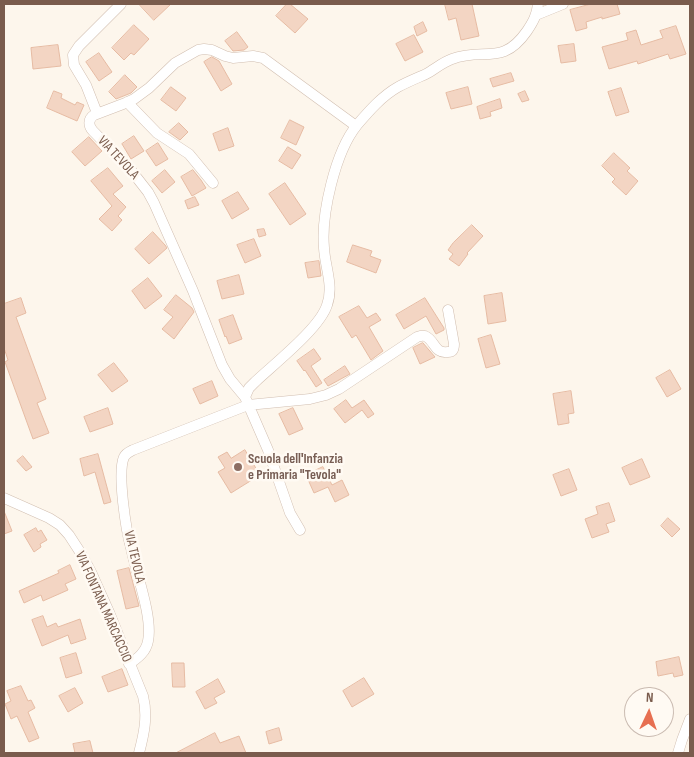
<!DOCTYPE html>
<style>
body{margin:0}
#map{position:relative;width:694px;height:757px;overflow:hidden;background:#fdf6ec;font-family:"Sofia Sans Condensed",sans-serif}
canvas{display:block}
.frame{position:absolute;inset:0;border:5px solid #7a5c4d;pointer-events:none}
.north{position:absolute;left:624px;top:687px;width:50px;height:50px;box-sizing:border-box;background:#fffaf3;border:1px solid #cabbb1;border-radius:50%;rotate:3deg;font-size:14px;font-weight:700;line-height:20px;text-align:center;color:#7a5c4d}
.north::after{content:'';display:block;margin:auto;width:18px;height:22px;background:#e76f51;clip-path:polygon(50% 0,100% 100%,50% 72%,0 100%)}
</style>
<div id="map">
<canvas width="694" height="757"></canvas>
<div class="frame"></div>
<div class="north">N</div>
</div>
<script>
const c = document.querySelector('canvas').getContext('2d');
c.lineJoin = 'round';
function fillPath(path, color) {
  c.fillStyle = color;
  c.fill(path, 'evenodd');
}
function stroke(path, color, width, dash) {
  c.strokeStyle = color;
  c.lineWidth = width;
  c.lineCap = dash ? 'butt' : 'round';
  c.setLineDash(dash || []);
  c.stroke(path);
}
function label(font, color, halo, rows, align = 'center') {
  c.font = font + ' "Sofia Sans Condensed",sans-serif';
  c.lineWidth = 5;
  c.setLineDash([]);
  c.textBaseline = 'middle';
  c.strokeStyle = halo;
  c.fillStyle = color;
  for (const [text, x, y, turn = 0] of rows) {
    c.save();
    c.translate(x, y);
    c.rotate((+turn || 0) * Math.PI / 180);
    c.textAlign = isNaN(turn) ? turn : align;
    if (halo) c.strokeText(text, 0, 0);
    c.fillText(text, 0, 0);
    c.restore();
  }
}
const building = new Path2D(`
 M139 4H171L154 20Z
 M287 4H290L308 19 295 33 276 16Z
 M445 4H472L479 36 461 40 456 18 449 20Z
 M591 4H617L620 14 602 19V17L586 22 587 28 576 31 570 10Z
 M423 22 427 31 417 36 414 27Z
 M134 25 149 39 134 55 131 53 124 60 112 48Z
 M676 26 686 54 670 59 668 54 638 64 637 61 609 69 602 47 628 40 626 33 636 30 641 45 663 38 660 31Z
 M237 32 248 47 244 50 233 51 225 41Z
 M414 35 423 52 405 61 396 44Z
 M574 44 576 61 561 63 558 46Z
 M58 45 61 66 33 69 31 48Z
 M99 53 112 72 99 81 86 62Z
 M212 57 219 61 232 84 221 91 204 62Z
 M511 73 514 81 493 87 490 79Z
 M125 75 137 87 131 93 116 99 109 92Z
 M171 87 186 98 176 111 161 100Z
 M468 87 472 104 451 109 446 93Z
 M621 88 629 112 616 116 608 92Z
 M54 91 62 94 61 98 75 105 77 102 84 105 77 121 47 108Z
 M525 91 529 100 522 102 518 94Z
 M500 99 502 108 490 112 491 116 480 119 477 107Z
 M290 120 304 127 296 145 281 138Z
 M179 123 188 132 180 140 169 132Z
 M228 128 234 146 219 151 213 134Z
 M134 136 144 151 131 159 122 144Z
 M89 137 102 151 85 166 72 152Z
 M158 143 168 159 156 166 146 151Z
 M288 147 301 155 292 169 279 161Z
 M614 153 630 168 627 171 638 181 626 195 612 182 615 179 602 166Z
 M108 168 123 186 113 194 126 207 118 216 122 220 112 231 99 219 112 206 91 181Z
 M165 170 175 182 162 193 152 181Z
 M193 170 201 180 206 188 192 196 181 177Z
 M285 183 306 214 290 225 269 194Z
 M238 192 249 209 232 219 222 201Z
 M195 197 199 205 188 209 185 201Z
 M472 225 483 236 467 253 468 254 459 266 449 259 453 254 448 250 453 243Z
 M264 229 266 235 259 237 257 230Z
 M153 232 165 245 167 248 149 264 135 249Z
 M254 239 261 256 245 263 237 245Z
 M353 245 372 251 370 256 381 260 376 273 347 262Z
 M319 261 321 276 308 278 305 263Z
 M239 275 244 294 222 299 217 281Z
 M148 278 162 296 145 309 132 291Z
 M502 293 506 321 488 324 484 296Z
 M176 295 192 308 194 312 174 339 162 329 173 317 164 310Z
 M21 298 26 313 16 317 46 399 37 403 49 433 33 439 5 362 8 360 4 348V304Z
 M425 298 444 328V330L436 334 426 316 404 329 396 315Z
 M359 306 367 318 376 313 381 320 369 327 383 351 371 360 356 335 352 338 339 317Z
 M233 315 242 339 229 344 226 336 225 337 219 320Z
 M491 335 500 364 486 368 478 339Z
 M423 343 435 357 420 364 413 348Z
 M314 349 321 359 311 366 322 383 316 387 305 370 304 371 297 361Z
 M114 363 128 381 112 392 98 375Z
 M345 366 350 374 328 386 324 380Z
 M670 370 681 389 667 397 656 378Z
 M212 381 218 396 200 404 193 389Z
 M571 391 574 413 568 414 569 423 558 425 553 394Z
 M346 400 352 408 364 400 374 414 368 418 362 410 345 423 334 409Z
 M108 408 113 424 90 432 84 417Z
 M293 408 303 429 289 435 279 414Z
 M245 450 260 475 231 493 218 472 225 468 218 457 227 452 231 458Z
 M98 454 111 502 104 504 95 472 84 476 80 459Z
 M23 456 32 467 26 471 17 461Z
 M642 459 650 477 630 485 622 468Z
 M323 467 332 485 342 480 349 495 335 502 328 487 314 493 306 475Z
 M569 469 577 490 561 496 553 475Z
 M609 503 615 521 606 524 609 532 592 538 585 519 598 514 596 507Z
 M4 511 12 531 4 534Z
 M668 518 680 529 672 537 661 526Z
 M36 528 38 532 41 530 47 540 40 544 41 547 34 552 24 535Z
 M70 565 76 579 65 584 68 590 43 601 41 595 24 603 19 591 59 573 58 571Z
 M129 568 139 606 126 609 117 571Z
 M43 616 47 627 56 623 58 627 80 619 86 639 71 644 68 635 42 646 32 620Z
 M76 653 82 673 66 678 60 658Z
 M679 657 683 675 674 677 673 673 658 676 656 662Z
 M172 663H184L185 687H173Z
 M122 669 128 685 108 692 102 677Z
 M364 678 374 694 352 707 343 691Z
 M218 679 225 692 214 698 217 703 205 709 196 692Z
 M21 686 28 701 31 700 35 708 28 712 39 738 29 742 17 716 11 719 5 704 11 701 7 691Z
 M75 688 83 703 68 712 59 696Z
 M279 728 282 740 269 744 266 732Z
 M215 733 220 743 239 736 246 753H176Z
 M90 741 93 753H75L73 744Z`);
const street = new Path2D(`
 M536 15 563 4
 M127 102 157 133 189 154 213 183
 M97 113 86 85 74 65 73 55 79 46 121 4
 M245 397 249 388 255 382C274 364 320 328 327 305 334 286 325 267 324 248 321 215 335 152 357 125 369 111 382 96 398 87 407 82 417 78 426 74 435 69 443 62 452 59 484 47 502 67 527 31 533 22 537 15 538 4
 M4 498 49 518 60 525 69 535 82 555 91 572 109 612 143 696C148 716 144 734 139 753
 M300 530 290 513 268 450 245 397 230 379 222 365 193 291 154 203 148 192 130 169 93 131C88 126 88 119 94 115L123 104 134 99 149 88 175 63 198 50 204 49 212 50 225 56 233 58 253 56 263 58 356 126
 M129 664C138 658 146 652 148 641 153 617 136 573 131 548 126 530 117 473 124 457 126 453 129 452 133 450L248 405 310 399 326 395 339 389 417 337C420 336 422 335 425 336 435 340 434 354 448 352 454 352 454 348 454 344L448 310
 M678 753 682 740 690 719`);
const markers = [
 [238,467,5,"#8d6e63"]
];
const streetNames = [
 ["VIA TEVOLA",118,158,47],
 ["VIA TEVOLA",134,557,77],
 ["VIA FONTANA MARCACCIO",103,607,66]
];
const educationNames = [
 ["Scuola dell'Infanzia",248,459],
 ["e Primaria \"Tevola\"",248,475]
];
fillPath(building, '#f3d5c3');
stroke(building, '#e6bba3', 1);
stroke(street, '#d1beb0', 11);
stroke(street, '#fff', 10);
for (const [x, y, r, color] of markers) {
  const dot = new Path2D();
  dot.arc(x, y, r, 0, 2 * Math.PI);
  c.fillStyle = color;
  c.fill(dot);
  stroke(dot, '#fffaf3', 2);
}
label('14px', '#7a5c4d', '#fffaf3', streetNames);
label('bold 14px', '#785e54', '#fffaf3', educationNames, 'left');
</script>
